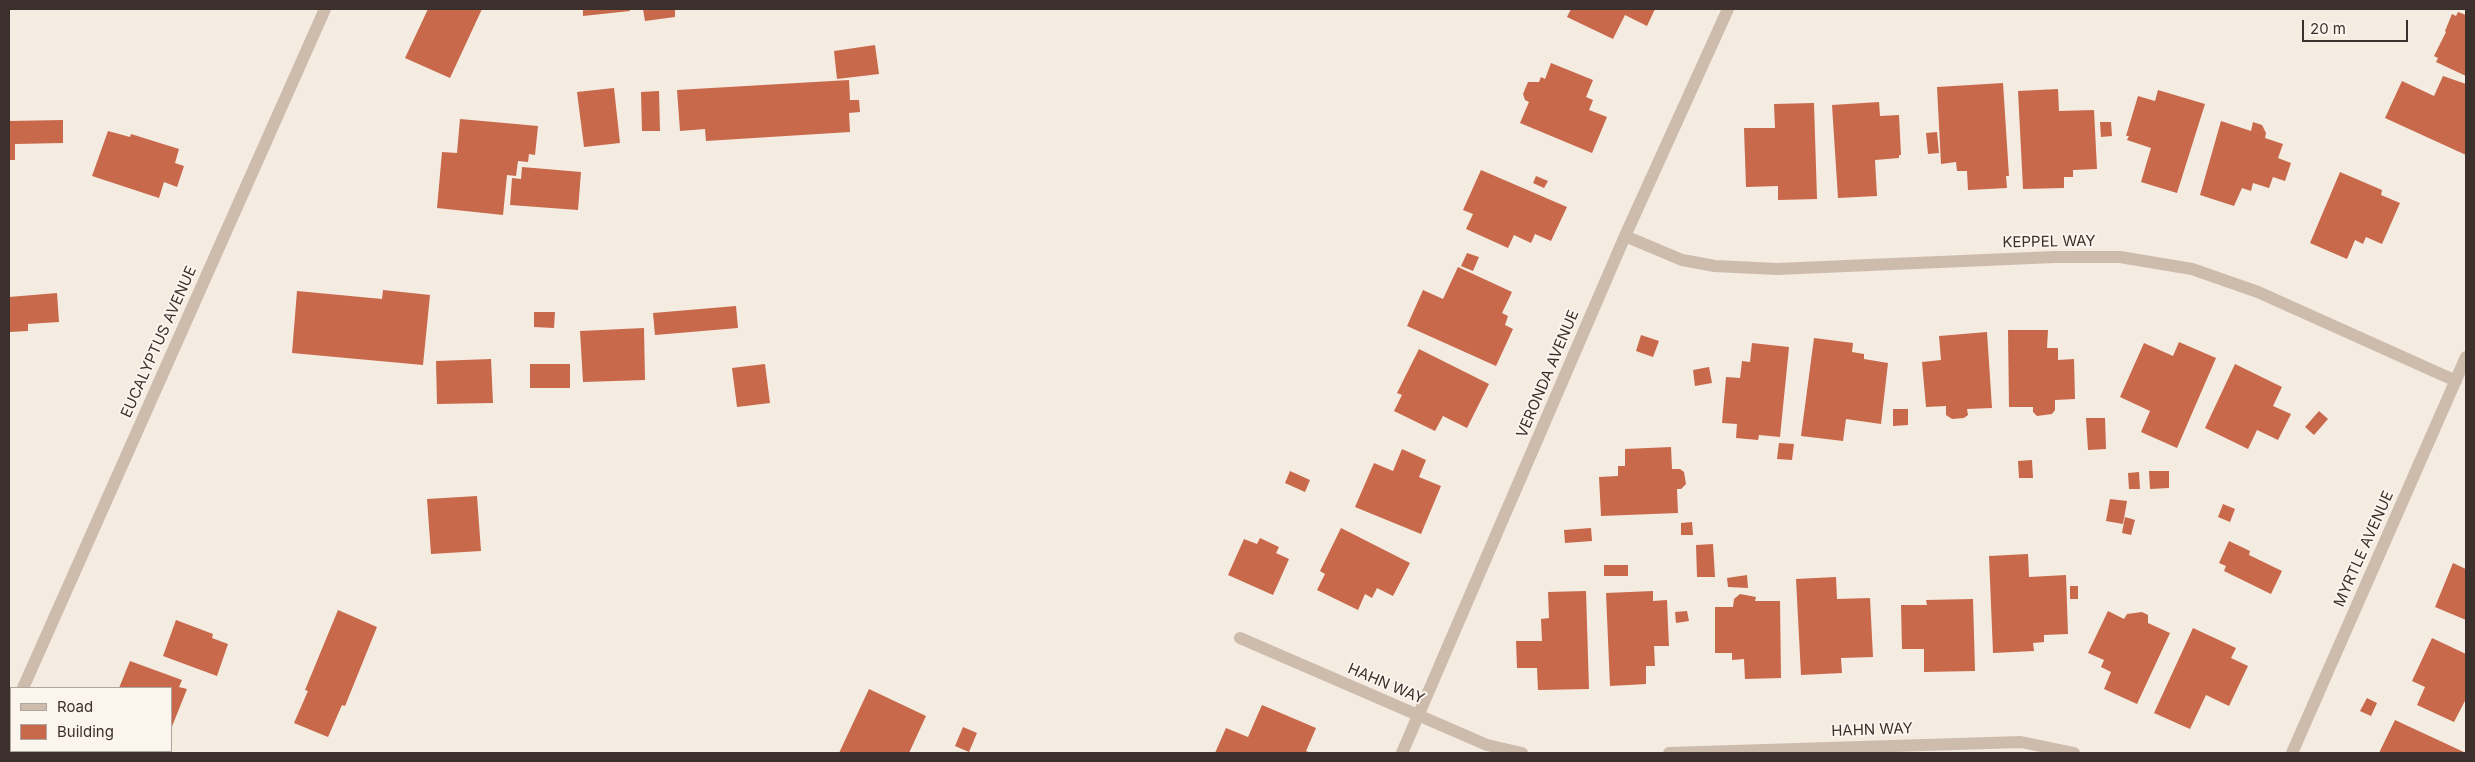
<!DOCTYPE html>
<style>
body{margin:0}
#map{position:relative;width:2475px;height:762px;overflow:hidden;background:#f4ebe1;font-family:Inter,sans-serif}
canvas{display:block}
.frame{position:absolute;inset:0;border:10px solid #3b302b;pointer-events:none}
.legend{position:absolute;left:10px;top:687px;width:162px;height:65px;box-sizing:border-box;background:#fbf5ee;border:1px solid #aea6a0;margin:0;padding:6px 9px;list-style:none;font-size:15px;color:#3b302b}
.legend li{display:flex;align-items:center;gap:10px;height:25px}
.legend b{width:25px;border:1px solid #aea6a0}
.scale{position:absolute;left:2302px;top:20px;width:106px;height:22px;box-sizing:border-box;border:2px solid #3b302b;border-top:0;padding-left:6px;font-size:15px;line-height:18px;white-space:nowrap;color:#3b302b;-webkit-text-stroke:4px #fbf5ee;paint-order:stroke}
</style>
<div id="map">
<canvas width="2475" height="762"></canvas>
<div class="frame"></div>
<ul class="legend">
<li><b style="height:6px;background:#cdbbac"></b>Road</li>
<li><b style="height:14px;background:#c8694b"></b>Building</li>
</ul>
<div class="scale">20 m</div>
</div>
<script>
const c = document.querySelector('canvas').getContext('2d');
c.lineJoin = 'round';
function fillPath(path, color) {
  c.fillStyle = color;
  c.fill(path, 'evenodd');
}
function stroke(path, color, width, dash) {
  c.strokeStyle = color;
  c.lineWidth = width;
  c.lineCap = dash ? 'butt' : 'round';
  c.setLineDash(dash || []);
  c.stroke(path);
}
function label(font, color, halo, rows, align = 'center') {
  c.font = font + ' Inter,sans-serif';
  c.lineWidth = 4;
  c.setLineDash([]);
  c.textBaseline = 'middle';
  c.strokeStyle = halo;
  c.fillStyle = color;
  for (const [text, x, y, turn = 0] of rows) {
    c.save();
    c.translate(x, y);
    c.rotate((+turn || 0) * Math.PI / 180);
    c.textAlign = isNaN(turn) ? turn : align;
    if (halo) c.strokeText(text, 0, 0);
    c.fillText(text, 0, 0);
    c.restore();
  }
}
const building = new Path2D(`
 M428 9H482L450 78 405 58Z
 M583 9H629L630 11 583 16Z
 M643 9H675V17L645 21Z
 M1571 9H1655L1647 26 1625 15 1613 39 1567 17Z
 M2458 12 2466 15V76L2436 62 2438 58 2434 56 2446 32 2445 31 2452 14 2456 16Z
 M875 45 879 74 837 79 834 51Z
 M1551 63 1593 80 1586 97 1593 100 1589 110 1607 117 1592 153 1520 123 1529 102 1525 100 1523 94 1528 82H1539L1541 77 1545 79Z
 M2443 76 2466 84V155L2385 118 2402 81 2434 96Z
 M849 80 850 100H859L860 112 849 113 850 132 706 141 705 129 680 131 677 90Z
 M2003 83 2009 176H2006L2007 188 1968 190 1967 171H1957L1956 162 1941 164 1937 87Z
 M614 88 620 143 584 147 577 92Z
 M2058 89 2059 111 2094 110 2097 169 2073 170V177H2064V188L2023 189 2018 91Z
 M2158 90 2205 104 2177 193 2141 182 2151 148 2127 140 2129 136H2126L2138 96 2155 101Z
 M659 91 660 131H642L641 92Z
 M1879 102 1880 116 1899 115 1901 155H1899V158L1875 160 1877 196 1838 198 1832 105Z
 M1814 103 1817 199 1778 200V186L1746 187 1744 128H1775L1774 104Z
 M460 119 538 126 535 155 529 154 528 162 518 161 516 176 507 175 503 215 437 208 442 152 457 153Z
 M63 120V143L15 144V160H9V121Z
 M2221 121 2251 131 2253 122 2262 125 2266 133 2265 138 2283 144 2278 158 2291 163 2285 181 2273 177 2269 188 2253 183 2251 191 2242 188 2234 206 2200 195Z
 M2100 122H2111L2112 136 2101 137Z
 M108 131 130 137 131 134 179 149 175 163 184 166 177 187 164 182 159 198 92 176Z
 M1937 132 1939 153 1928 154 1926 133Z
 M522 167 581 172 578 210 510 205 512 178 521 179Z
 M1481 170 1567 207 1551 241 1535 234 1531 243 1514 235 1508 248 1466 229 1473 214 1463 210Z
 M2340 172 2382 190 2381 195 2400 203 2382 244 2366 237 2363 244 2355 240 2347 259 2310 243Z
 M1536 176 1548 181 1544 188 1533 183Z
 M1467 253 1479 257 1473 271 1461 266Z
 M1458 267 1512 292 1502 313 1508 316 1505 325 1513 329 1496 366 1407 326 1423 290 1443 299Z
 M383 290 430 295 423 365 292 353 297 291 382 299Z
 M57 293 59 322 28 324V331L9 332V297Z
 M736 306 738 328 655 335 653 313Z
 M534 312H555L554 328 534 327Z
 M644 328 645 380 583 382 580 331Z
 M2008 330H2048L2047 348H2058V360L2074 359 2075 399 2055 400V410L2052 414 2037 416 2033 412V407H2009Z
 M1987 332 1992 408 1967 409 1968 415 1964 418 1952 419 1946 415V406L1926 407 1922 362 1941 360 1939 336Z
 M1641 335 1659 341 1653 357 1636 351Z
 M1814 338 1853 343 1852 352 1864 354V359L1888 363 1881 424 1846 419 1843 441 1801 436Z
 M2179 342 2216 358 2177 448 2141 432 2150 411 2120 397 2144 343 2173 356Z
 M1752 343 1789 347 1780 437 1759 435 1758 440 1736 438 1737 424 1722 423 1726 377 1740 378 1742 361 1750 362Z
 M1419 349 1489 384 1467 428 1443 416 1435 431 1394 411 1402 395 1397 393Z
 M491 359 493 403 437 404 436 361Z
 M530 364H570V388H530Z
 M765 364 770 403 737 407 732 368Z
 M2235 364 2282 387 2273 406 2291 414 2278 440 2257 430 2248 449 2205 428Z
 M1709 367 1712 383 1695 386 1693 370Z
 M1893 409H1908V425L1893 426Z
 M2319 411 2328 419 2314 435 2305 427Z
 M2086 418H2105L2106 449 2088 450Z
 M1779 443 1794 444 1792 460 1777 459Z
 M1671 447 1672 469H1680L1684 472 1686 484 1681 489H1677L1678 513 1601 516 1599 477 1618 476V466H1625V449Z
 M1402 449 1426 460 1419 477 1441 486 1421 534 1355 507 1374 463 1393 471Z
 M2032 460 2033 478H2019L2018 461Z
 M1290 471 1310 480 1305 492 1285 483Z
 M2149 471H2169V488L2150 489Z
 M2139 472 2140 489H2129L2128 473Z
 M477 496 481 551 431 554 427 499Z
 M2110 499 2127 501 2123 524 2106 521Z
 M2223 504 2235 509 2230 522 2218 517Z
 M2125 517 2135 520 2131 535 2122 533Z
 M1692 522 1693 535H1681V523Z
 M1341 528 1410 563 1393 596 1377 588 1372 598 1365 594 1358 610 1317 590 1325 574 1320 571Z
 M1591 528 1592 541 1565 543 1564 530Z
 M1260 538 1279 547 1276 553 1289 559 1273 595 1228 575 1244 539 1257 544Z
 M2229 541 2250 551 2249 555 2282 571 2271 594 2224 571 2226 566 2219 563Z
 M1713 544 1715 577H1697L1696 545Z
 M2028 554 2029 577 2066 575 2068 634 2044 635V642L2033 643 2034 651 1993 653 1989 556Z
 M2453 563 2466 569V620L2435 607Z
 M1604 565H1628V576H1604Z
 M1747 575 1748 588 1728 587 1727 578Z
 M1836 577 1837 599 1870 598 1873 657 1841 658 1842 673 1801 675 1796 579Z
 M2070 586H2078V599H2070Z
 M1586 591 1589 689 1538 690 1537 668H1517L1516 641H1542L1541 619 1549 618 1548 592Z
 M1653 591V601L1667 600 1669 646H1654L1655 666H1646V684L1610 686 1606 593Z
 M1740 594 1756 597 1755 601H1780L1781 678 1745 679 1744 659 1732 660V653H1715V607H1733L1734 599Z
 M1973 599 1975 671 1924 672V649H1902L1901 605H1927L1926 600Z
 M338 610 377 627 345 706 342 705 328 737 294 723 308 691 305 690Z
 M1687 611 1689 621 1676 623 1675 612Z
 M2108 611 2124 619 2127 614 2142 612 2148 615V623L2170 633 2137 704 2104 689 2111 672 2101 667 2104 660 2088 653Z
 M176 620 213 634 212 638 228 644 217 676 163 656Z
 M2193 628 2236 648 2231 658 2248 666 2229 706 2206 695 2190 729 2154 713Z
 M2432 638 2466 654V699L2454 722 2417 705 2425 687 2412 681Z
 M130 661 182 680 179 687 187 689 171 729V688H119Z
 M869 689 926 716 909 753H839Z
 M2367 698 2377 703 2371 716 2360 711Z
 M1262 705 1316 728 1306 751 1311 753H1215L1226 728 1248 737Z
 M2395 720 2466 753H2379Z
 M963 727 977 733 969 752 955 746Z
 M135 751H154L153 753Z`);
const street = new Path2D(`
 M1625 236 1682 260 1715 266 1777 269 2055 257H2120L2192 269 2258 292 2456 381
 M1240 638 1487 745 1522 753
 M23 688 325 9
 M9 719 11 714
 M1402 753 1625 236 1728 9
 M1669 753 2021 742 2074 753
 M2292 753 2466 357`);
const streetNames = [
 ["KEPPEL WAY",2049,242,-1],
 ["EUCALYPTUS AVENUE",159,342,-66],
 ["VERONDA AVENUE",1548,374,-67],
 ["MYRTLE AVENUE",2364,549,-66],
 ["HAHN WAY",1386,684,23],
 ["HAHN WAY",1872,730,-2]
];
fillPath(building, '#c8694b');
stroke(street, '#cdbbac', 12);
label('15px', '#3b302b', '#fbf5ee', streetNames);
</script>
